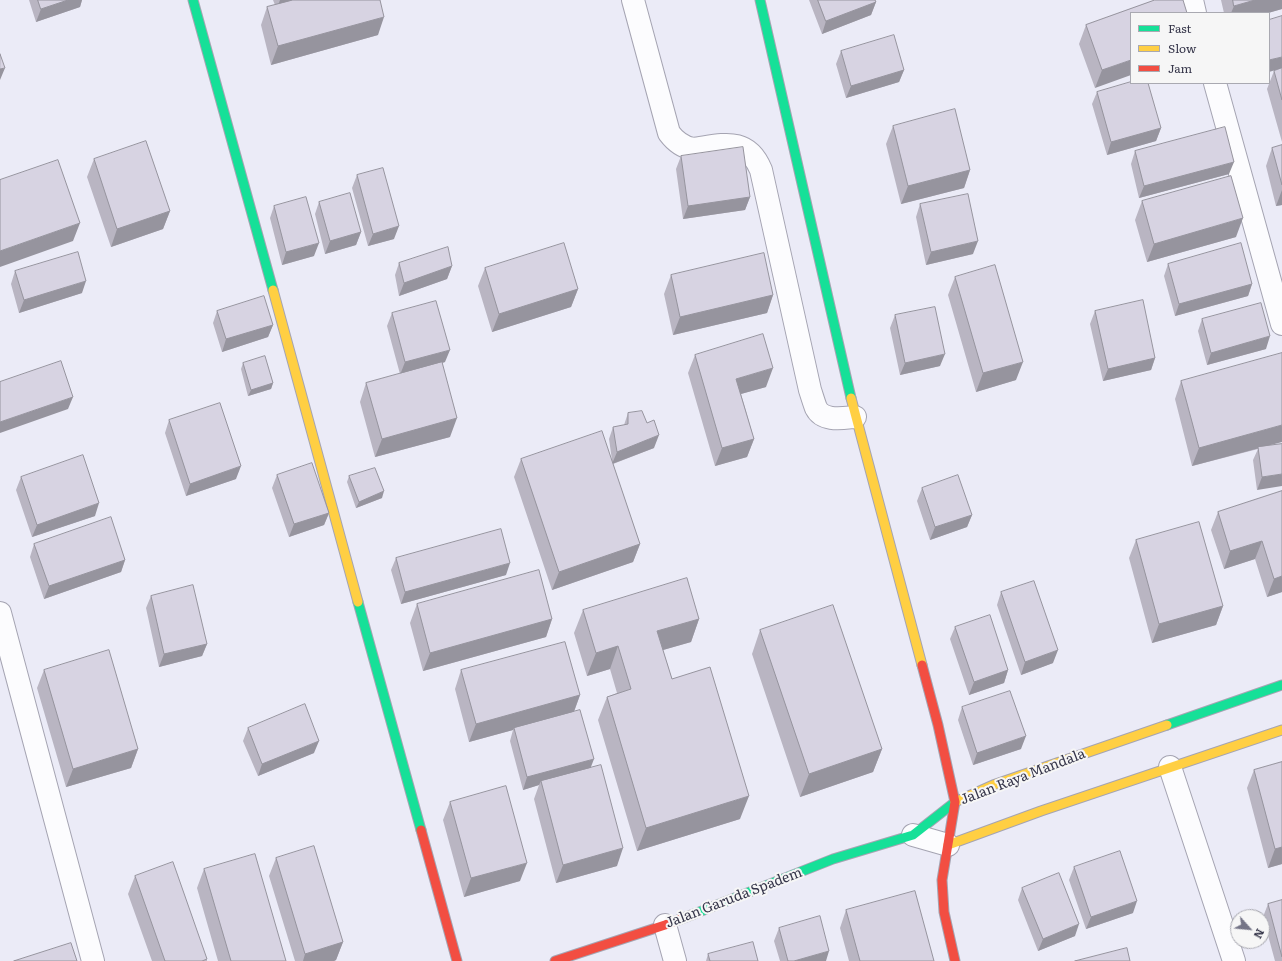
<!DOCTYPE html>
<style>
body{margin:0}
#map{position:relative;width:1282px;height:961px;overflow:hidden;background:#ebebf7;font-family:Literata,serif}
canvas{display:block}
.legend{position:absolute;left:1130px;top:12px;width:140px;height:72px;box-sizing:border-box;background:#f6f6f6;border:1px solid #a9a9b1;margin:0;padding:5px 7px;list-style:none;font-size:12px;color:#36364a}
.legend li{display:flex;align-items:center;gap:8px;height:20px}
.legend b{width:20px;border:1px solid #a9a9b1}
.north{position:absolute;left:1230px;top:909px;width:40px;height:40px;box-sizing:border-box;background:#f6f6f6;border:1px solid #a9a9b1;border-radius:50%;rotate:117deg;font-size:11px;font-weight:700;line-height:16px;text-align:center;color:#36364a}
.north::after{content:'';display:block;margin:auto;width:14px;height:18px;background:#757587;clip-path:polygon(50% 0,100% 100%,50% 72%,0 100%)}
</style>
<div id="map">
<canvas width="1282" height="961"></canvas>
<ul class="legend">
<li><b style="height:5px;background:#16e098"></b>Fast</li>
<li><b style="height:5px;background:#ffcf43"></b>Slow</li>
<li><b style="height:5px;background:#f24e42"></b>Jam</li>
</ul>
<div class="north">N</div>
</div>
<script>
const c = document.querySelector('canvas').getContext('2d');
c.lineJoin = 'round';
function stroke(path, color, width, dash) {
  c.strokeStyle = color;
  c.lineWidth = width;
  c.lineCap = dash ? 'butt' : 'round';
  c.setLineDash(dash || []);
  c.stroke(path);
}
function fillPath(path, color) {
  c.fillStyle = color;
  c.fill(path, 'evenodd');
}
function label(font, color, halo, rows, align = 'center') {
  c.font = font + ' Literata,serif';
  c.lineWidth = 4;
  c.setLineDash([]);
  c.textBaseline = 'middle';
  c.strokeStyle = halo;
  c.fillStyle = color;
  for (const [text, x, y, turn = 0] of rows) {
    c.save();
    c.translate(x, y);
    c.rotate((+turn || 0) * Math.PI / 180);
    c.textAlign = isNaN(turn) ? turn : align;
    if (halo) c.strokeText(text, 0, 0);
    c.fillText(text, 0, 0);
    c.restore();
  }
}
const street = new Path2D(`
 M633 0 669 133C675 141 682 147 693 149 723 145 747 136 761 170L810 390C812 396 814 403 816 408 823 422 843 418 855 417
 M1192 0 1195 13
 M1215 83 1282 324
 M0 613 93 961
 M1170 767 1234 961
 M913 835 948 845
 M665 925 675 961`);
const fast = new Path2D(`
 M193 0 273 290
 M760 0 851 398
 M358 602 421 830
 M1167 725 1282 685
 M694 914 833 859 913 835 955 802`);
const slow = new Path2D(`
 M273 290 358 602
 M851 398 922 665
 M955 802 993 785 1167 725
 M948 845 1041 811 1282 730`);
const jam = new Path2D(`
 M922 665 938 725 955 802 942 880 944 912 955 961
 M421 830 457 961
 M555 961 665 925 694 914`);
const wall = new Path2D(`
 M29 0H82L80 7 36 22Z
 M273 0H380L378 35 271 65 261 25 267 7 275 5Z
 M809 0H875L876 2 871 15 822 34Z
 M1155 0 1095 88 1079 44 1086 25Z
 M1221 0H1282V9L1268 13H1224Z
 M841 51 904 70 899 82 846 98 836 64Z
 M1282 68V142L1267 89 1274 71Z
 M1097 92 1161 128 1156 141 1107 155 1092 104Z
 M893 126 970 170 964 188 901 204 886 144Z
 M1282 145V205L1276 206 1266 166 1272 148Z
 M1135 151 1229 174 1139 198 1131 164Z
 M681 156 750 197 745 210 683 219 676 169Z
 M94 159 170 211 163 229 111 247 87 177Z
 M357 175 394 239 368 246 352 188Z
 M1142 201 1236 237 1147 262 1135 220Z
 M319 202 361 232 356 245 325 254 315 214Z
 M920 204 973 254 926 265 916 217Z
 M274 206 314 256 282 265 270 218Z
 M399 263 452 266 447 279 399 296 395 275Z
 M1168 264 1252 284 1248 296 1175 316 1164 276Z
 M485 268 578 289 571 307 492 332 478 286Z
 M15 271 82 293 19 313 11 284Z
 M671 275 773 295 767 313 673 335 664 294Z
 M955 277 1016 380 976 392 948 295Z
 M217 311 273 325 268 337 222 352 213 323Z
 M1095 311 1155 358 1151 370 1103 381 1090 324Z
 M392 313 445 362 442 363 450 437 375 457 360 402 366 383 400 374 387 326Z
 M895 315 940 366 900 375 890 328Z
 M1202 319 1266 349 1207 365 1198 331Z
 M695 355 766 387 741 394 754 439 747 457 715 466 688 373Z
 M243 363 273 383 271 389 248 396 241 369Z
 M1181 381 1266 446 1282 444 1257 490 1253 460 1258 449 1192 466 1175 399Z
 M628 413 654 448 613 464 640 544 633 562 552 590 514 477 521 459 612 460 609 439 613 427 624 425Z
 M169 420 236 479 186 496 165 433Z
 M277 475 329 513 324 525 289 537 272 488Z
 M349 476 382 498 356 508 347 482Z
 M21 477 95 516 32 537 16 490Z
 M922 488 972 515 967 527 930 540 917 501Z
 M1282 491V592L1267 597 1255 559 1224 569 1211 530 1218 512Z
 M1136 540 1223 606 1216 625 1152 643 1129 558Z
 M34 544 125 560 121 572 44 599 30 557Z
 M396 558 506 575 401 604 391 570Z
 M1001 592 1053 663 1021 675 997 605Z
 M151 596 207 644 202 656 159 667 146 608Z
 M417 604 552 619 546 637 423 671 410 623Z
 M583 610 699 619 691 642 663 650 672 679 740 819 637 851 598 720 607 697 617 693 610 669 587 676 574 633Z
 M955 627 1008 670 1004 683 969 695 950 639Z
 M760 630 882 749 873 772 800 797 752 654Z
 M44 670 138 749 131 768 66 787 37 688Z
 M461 670 580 695 574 712 591 767 617 866 556 883 534 799 539 785 523 790 510 741 513 730 469 742 455 689Z
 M962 707 1021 749 973 765 958 720Z
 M248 728 314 753 258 776 243 741Z
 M1282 762V864L1268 868 1247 788 1254 770Z
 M450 802 520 881 464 897 443 820Z
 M276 858 343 942 336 960 334 961H295L269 876Z
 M1074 867 1133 913 1086 929 1069 880Z
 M204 869 286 961H218L197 888Z
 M135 876 207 959V961H152L128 894Z
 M1022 888 1075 936 1038 951 1018 900Z
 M1282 900V961H1275L1263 917 1268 904Z
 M846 910 934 961H849L840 928Z
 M779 928 826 961H780L774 941Z
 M708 954 758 961H706Z`);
const shadedWall = new Path2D(`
 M68 0H82L80 7 36 22 41 9Z
 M280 0H313L276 10Z
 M1255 0H1282V9L1268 13H1231L1234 6Z
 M876 2 871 15 822 34 826 21Z
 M384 17 378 35 271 65 278 46Z
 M1282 57V68L1269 72V60Z
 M1131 60V75L1095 88 1102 70Z
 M5 68 0 80V69Z
 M904 70 899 82 846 98 851 86Z
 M1161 128 1156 141 1107 155 1111 142Z
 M1234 162 1229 174 1139 198 1144 186Z
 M970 170 964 188 901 204 908 186Z
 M1282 190V205L1276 206Z
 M750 197 745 210 683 219 688 206Z
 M170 211 163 229 111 247 117 229Z
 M1243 218 1236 237 1147 262 1154 244Z
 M80 223 73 241 0 267V251Z
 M399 226 394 239 368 246 373 234Z
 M361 232 356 245 325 254 330 241Z
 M978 241 973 254 926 265 931 252Z
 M319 243 314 256 282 265 286 252Z
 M452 266 447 279 399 296 404 283Z
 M86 281 82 293 19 313 24 300Z
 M1252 284 1248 296 1175 316 1179 304Z
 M578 289 571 307 492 332 499 314Z
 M773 295 767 313 673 335 680 317Z
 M273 325 268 337 222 352 226 339Z
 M1270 336 1266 349 1207 365 1211 353Z
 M450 350 445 362 400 375 405 362Z
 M945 354 940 366 900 375 905 363Z
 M1155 358 1151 370 1103 381 1108 369Z
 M1023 362 1016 380 976 392 983 373Z
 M773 368 766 387 730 397 736 379Z
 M273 383 271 389 248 396 251 390Z
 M73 397 68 409 0 433V422Z
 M457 418 450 437 375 457 382 439Z
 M1282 425V442L1192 466 1199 448Z
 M659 435 654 448 612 464 617 452Z
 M754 439 747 457 715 466 722 448Z
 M241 466 236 479 186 496 190 484Z
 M1282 474V486L1257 490 1262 477Z
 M384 491 382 498 356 508 359 502Z
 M99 503 95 516 32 537 37 525Z
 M329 513 324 525 289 537 294 524Z
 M972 515 967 527 930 540 935 527Z
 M1262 541 1255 559 1224 569 1230 551Z
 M640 544 633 562 552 590 559 572Z
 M125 560 121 572 44 599 49 586Z
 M510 563 506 575 401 604 405 592Z
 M1282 576V592L1267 597 1274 579Z
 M1223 606 1216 625 1152 643 1159 624Z
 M552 619 546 637 423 671 430 653Z
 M699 619 691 642 649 654 657 631Z
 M207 644 202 656 159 667 164 654Z
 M618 646 610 669 587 676 596 653Z
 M1058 650 1053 663 1021 675 1025 662Z
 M1008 670 1004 683 969 695 974 682Z
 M580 695 573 714 514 728 513 730 469 742 476 724Z
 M1026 736 1021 749 973 765 977 753Z
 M319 741 314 753 258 776 262 764Z
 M138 749 131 768 66 787 73 769Z
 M882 749 873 772 800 797 809 774Z
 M594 759 589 772 541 781 539 785 523 790 527 777Z
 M749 796 740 819 637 851 646 828Z
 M1282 847V864L1268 868 1275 849Z
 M623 848 617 866 556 883 563 865Z
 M527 863 520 881 464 897 471 878Z
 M1137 901 1133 913 1086 929 1091 917Z
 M1079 924 1075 936 1038 951 1043 939Z
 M343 942 336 960 334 961H303L305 954Z
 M829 951 826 961H794Z`);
const building = new Path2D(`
 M38 0H68L41 9Z
 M293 0H380L384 17 278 46 267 7Z
 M818 0H875L876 2 826 21Z
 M1155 0H1183L1187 13H1131V60L1102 70 1086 25Z
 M1233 0H1255L1234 6Z
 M1282 16V57L1269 60V20Z
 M894 35 904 70 851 86 841 51Z
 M0 54 5 68 0 69Z
 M1282 68V100L1274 71Z
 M1131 82V83H1148L1161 128 1111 142 1097 92Z
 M955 109 970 170 908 186 893 126Z
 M1225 127 1234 162 1144 186 1135 151Z
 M146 141 170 211 117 229 94 159Z
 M1282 145V185L1272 148Z
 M743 147 750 197 688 206 681 156Z
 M58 160 80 223 0 251V180Z
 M383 168 399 226 373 234 357 175Z
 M1231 176 1243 218 1154 244 1142 201Z
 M350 193 361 232 330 241 319 202Z
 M968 194 978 241 931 252 920 204Z
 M306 197 319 243 286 252 274 206Z
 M564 243 578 289 499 314 485 268Z
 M1241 243 1252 284 1179 304 1168 264Z
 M448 247 452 266 404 283 399 263Z
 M78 252 86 281 24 300 15 271Z
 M764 253 773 295 680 317 671 275Z
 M995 265 1023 362 983 373 955 277Z
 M264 296 273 325 226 339 217 311Z
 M1143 300 1155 358 1108 369 1095 311Z
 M436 301 450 350 405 362 392 313Z
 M1261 303 1270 336 1211 353 1202 319Z
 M935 307 945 354 905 363 895 315Z
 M763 334 773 368 736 379 754 439 722 448 695 355Z
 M1282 353V425L1199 448 1181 381Z
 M265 356 273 383 251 390 243 363Z
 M61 361 73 397 0 422V382Z
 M442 362 457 418 382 439 366 383Z
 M220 403 241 466 190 484 169 420Z
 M642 411 647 423 654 420 659 435 617 452 613 427 628 424V413Z
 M602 431 640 544 559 572 521 459Z
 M1282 444V474L1262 477 1258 447Z
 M83 455 99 503 37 525 21 477Z
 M312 463 329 513 294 524 277 475Z
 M375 468 384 491 359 502 349 476Z
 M958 475 972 515 935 527 922 488Z
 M1282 491V576L1274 579 1262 541 1230 551 1218 512Z
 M111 517 125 560 49 586 34 544Z
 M1199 522 1223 606 1159 624 1136 540Z
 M501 529 510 563 405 592 396 558Z
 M539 570 552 619 430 653 417 604Z
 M687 578 699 619 657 631 672 679 710 667 749 796 646 828 607 697 631 689 618 646 596 653 583 610Z
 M1034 581 1058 650 1025 662 1001 592Z
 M193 585 207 644 164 654 151 596Z
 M833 605 882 749 809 774 760 630Z
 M990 615 1008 670 974 682 955 627Z
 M565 642 580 695 476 724 461 670Z
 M109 650 138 749 73 769 44 670Z
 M1010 691 1026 736 977 753 962 707Z
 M305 704 319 741 262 764 248 728Z
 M580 710 594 759 527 777 514 728Z
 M1282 762V847L1275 849 1254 770Z
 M601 765 623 848 563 865 541 781Z
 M506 786 527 863 471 878 450 802Z
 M314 846 343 942 305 954 276 858Z
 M1120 851 1137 901 1091 917 1074 867Z
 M255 854 286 961H231L204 869Z
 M173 862 207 959 202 961H165L135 876Z
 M1059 873 1079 924 1043 939 1022 888Z
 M915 891 934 961H860L846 910Z
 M1282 900V957L1268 904Z
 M820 916 829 951 794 961H788L779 928Z
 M753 942 758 961H710L708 954Z
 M71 943 77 961H14Z
 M1127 948 1130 961H1075Z`);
const streetNames = [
 ["Jalan Raya Mandala",1023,777,-21],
 ["Jalan Garuda Spadem",734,898,-21]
];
stroke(street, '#a5a4b2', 24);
stroke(fast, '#a5a4b2', 11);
stroke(slow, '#a5a4b2', 11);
stroke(jam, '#a5a4b2', 11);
stroke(street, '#fcfcfe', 22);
stroke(fast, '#16e098', 9);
stroke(slow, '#ffcf43', 9);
stroke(jam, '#f24e42', 9);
fillPath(wall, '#b9b5c2');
fillPath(shadedWall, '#96949e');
fillPath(building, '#d7d3e2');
stroke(building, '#96949e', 1);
label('14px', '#36364a', '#f6f6f6', streetNames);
</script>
